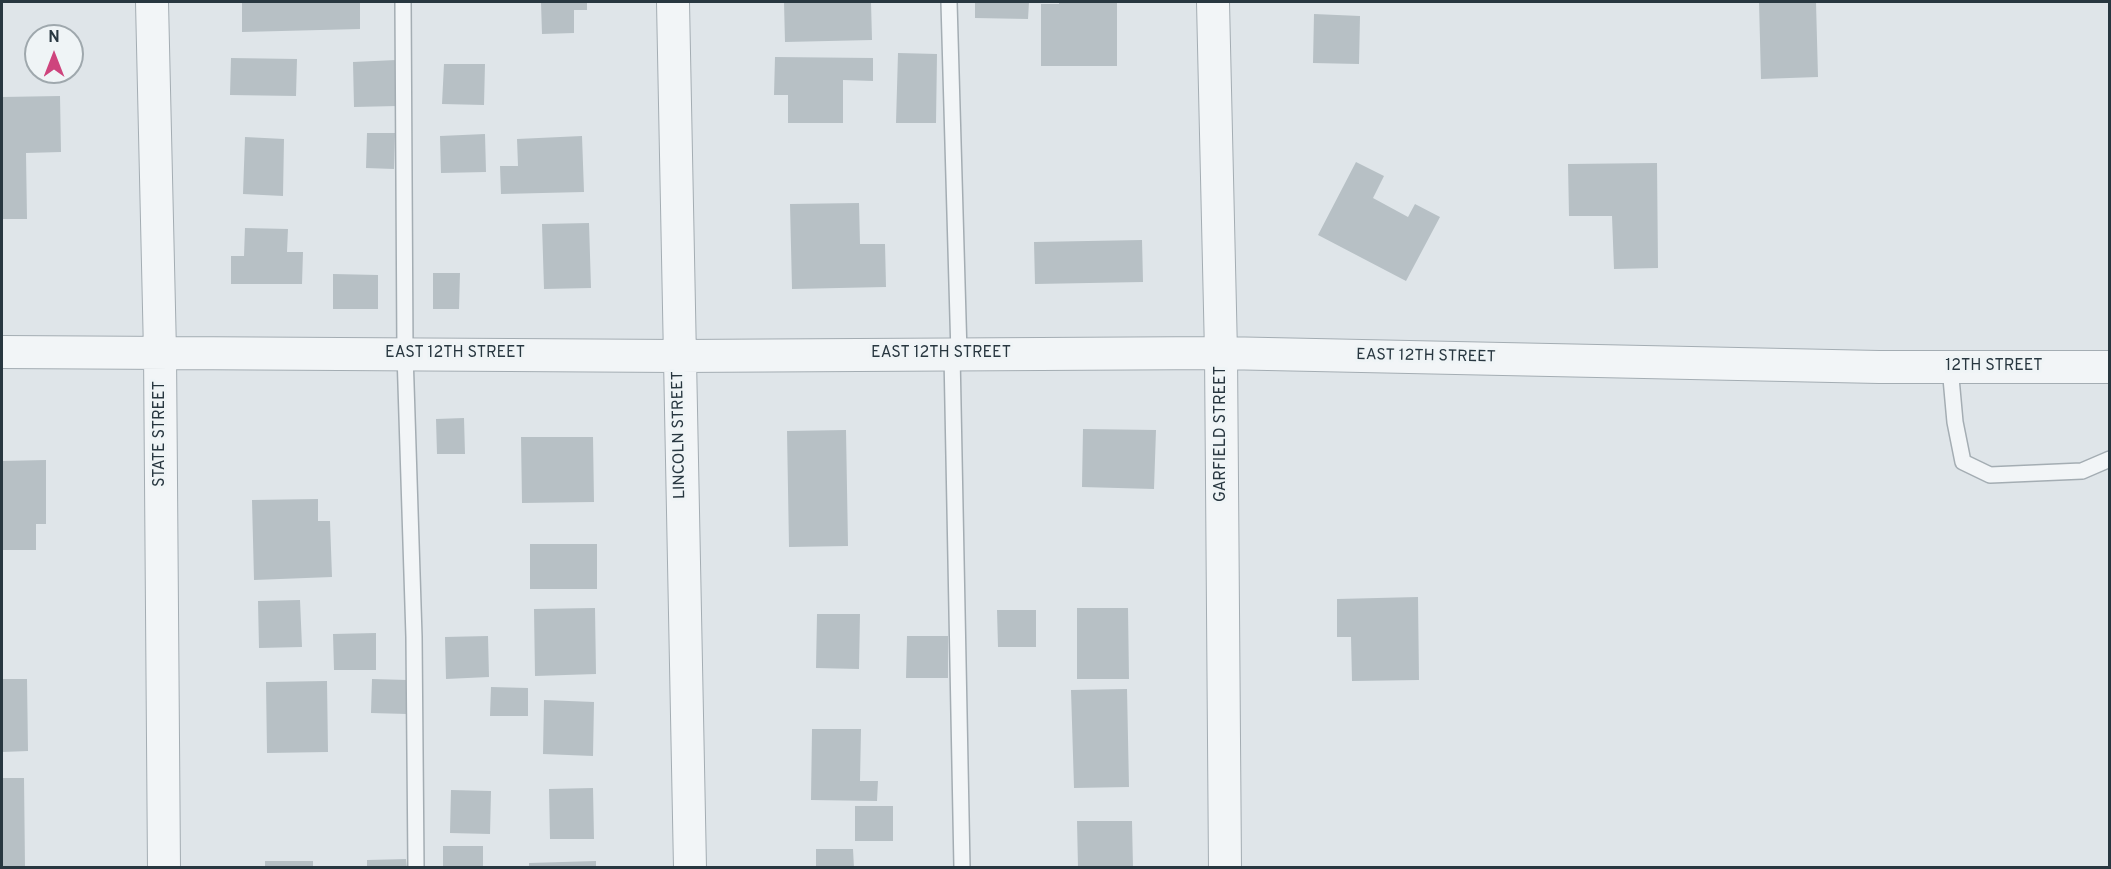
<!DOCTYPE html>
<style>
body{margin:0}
#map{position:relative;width:2111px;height:869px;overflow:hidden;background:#dfe5e9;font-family:Overpass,sans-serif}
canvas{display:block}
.frame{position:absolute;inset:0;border:3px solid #283740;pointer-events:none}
.north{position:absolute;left:24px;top:24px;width:60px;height:60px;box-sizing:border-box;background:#eff4f6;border:2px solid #9fa8ad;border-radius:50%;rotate:0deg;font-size:16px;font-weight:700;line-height:24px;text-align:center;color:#283740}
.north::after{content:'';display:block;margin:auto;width:21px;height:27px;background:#ce447d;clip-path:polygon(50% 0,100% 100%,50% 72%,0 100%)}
</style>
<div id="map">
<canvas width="2111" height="869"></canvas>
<div class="frame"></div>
<div class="north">N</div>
</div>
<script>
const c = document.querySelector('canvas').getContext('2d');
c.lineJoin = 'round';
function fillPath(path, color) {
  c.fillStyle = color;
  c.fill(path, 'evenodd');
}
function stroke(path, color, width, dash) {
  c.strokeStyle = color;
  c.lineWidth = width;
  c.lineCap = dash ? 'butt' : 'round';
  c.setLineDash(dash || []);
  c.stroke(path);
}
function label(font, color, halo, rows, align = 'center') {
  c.font = font + ' Overpass,sans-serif';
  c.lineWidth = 6;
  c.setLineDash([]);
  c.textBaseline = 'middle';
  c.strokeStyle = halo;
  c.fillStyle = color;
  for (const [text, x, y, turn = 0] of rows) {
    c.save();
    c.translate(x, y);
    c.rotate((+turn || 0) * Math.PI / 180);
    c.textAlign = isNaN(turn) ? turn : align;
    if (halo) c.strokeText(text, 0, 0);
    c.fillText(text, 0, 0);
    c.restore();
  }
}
const building = new Path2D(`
 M242 2H360V29L242 32Z
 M541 2H587V10H574V33L542 34Z
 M784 2H871L872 40 785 42Z
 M975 2H1029L1028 19 975 18Z
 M1059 2H1117V66H1041V4H1059Z
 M1759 2H1816L1818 77 1761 79Z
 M1314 14 1360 16 1359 64 1313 63Z
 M898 53 937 54 936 123H896Z
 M775 57 873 58V81L843 80V123H788V95H774Z
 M231 58 297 59 296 96 230 95Z
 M396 60 397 106 354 107 353 62Z
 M444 64H485L484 105 442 104Z
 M60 96 61 152 26 153 27 219H2V97Z
 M367 133H395L394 169 366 168Z
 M485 134 486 172 441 173 440 136Z
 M582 136 584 192 501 194 500 166H518L517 139Z
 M245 137 284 139 283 196 243 194Z
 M1356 162 1384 176 1373 198 1408 217 1415 204 1440 217 1406 281 1318 235Z
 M1657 163 1658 268 1614 269 1612 216H1569L1568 164Z
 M859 203 860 244H885L886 287 792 289 790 204Z
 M589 223 591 288 544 289 542 224Z
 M245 228 288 229 287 252H303L302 284H231V256H244Z
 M1142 240 1143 282 1035 284 1034 242Z
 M433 273H460L459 309H433Z
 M333 274 378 275V309H333Z
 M464 418 465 454H437L436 419Z
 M1083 429 1156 430 1154 489 1082 487Z
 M846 430 848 546 789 547 787 431Z
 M521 437H593L594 502 522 503Z
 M46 460V524H36V550H2V461Z
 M318 499V521H330L332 577 254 580 252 500Z
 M530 544H597V589H530Z
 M1418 597 1419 680 1352 681 1351 637H1337V599Z
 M300 600 302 647 259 648 258 601Z
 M595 608 596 674 535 676 534 609Z
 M1077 608H1128L1129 679H1077Z
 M997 610H1036V647H998Z
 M817 614H860L859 669 816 668Z
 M376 633V670H334L333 634Z
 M488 636 489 677 446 679 445 637Z
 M907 636H948V678H906Z
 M2 679H27L28 751 2 752Z
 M372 679 408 680 407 714 371 713Z
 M327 681 328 752 267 753 266 682Z
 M491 687 528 688V716H490Z
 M1127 689 1129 787 1074 788 1071 690Z
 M544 700 594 702 593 756 543 754Z
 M812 729H861L860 781H878L877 801 811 800Z
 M2 778H24L25 867 2 868Z
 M593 788 594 839H550L549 789Z
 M451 790 491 791 490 834 450 833Z
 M855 806H893V841H855Z
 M1077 821H1132L1133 868H1078Z
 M443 846H483V868H443Z
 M816 849H853L854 868H816Z
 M406 859 407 868H367V860Z
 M265 861H313V868H265Z
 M596 861V868H529V863Z`);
const service = new Path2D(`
 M403 2 405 353 414 637 416 868
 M949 2 959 354
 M952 354 962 868
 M1950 367 1955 422 1963 462 1990 475 2082 471 2110 459`);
const minor = new Path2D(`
 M152 2 160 352 164 868
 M673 2 690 868
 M1213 2 1221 353 1225 868
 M2 352 678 356 1221 353 1879 367H2110`);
const streetNames = [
 ["EAST 12TH STREET",455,354],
 ["EAST 12TH STREET",941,354],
 ["EAST 12TH STREET",1426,357,1],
 ["12TH STREET",1994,367],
 ["STATE STREET",161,434,-90],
 ["GARFIELD STREET",1222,434,-90],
 ["LINCOLN STREET",680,435,-91]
];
fillPath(building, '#b7c0c5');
stroke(service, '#a4adb3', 18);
stroke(minor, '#a4adb3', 34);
stroke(service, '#f2f5f7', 15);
stroke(minor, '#f2f5f7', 32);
label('16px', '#283740', '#eff4f6', streetNames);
</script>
